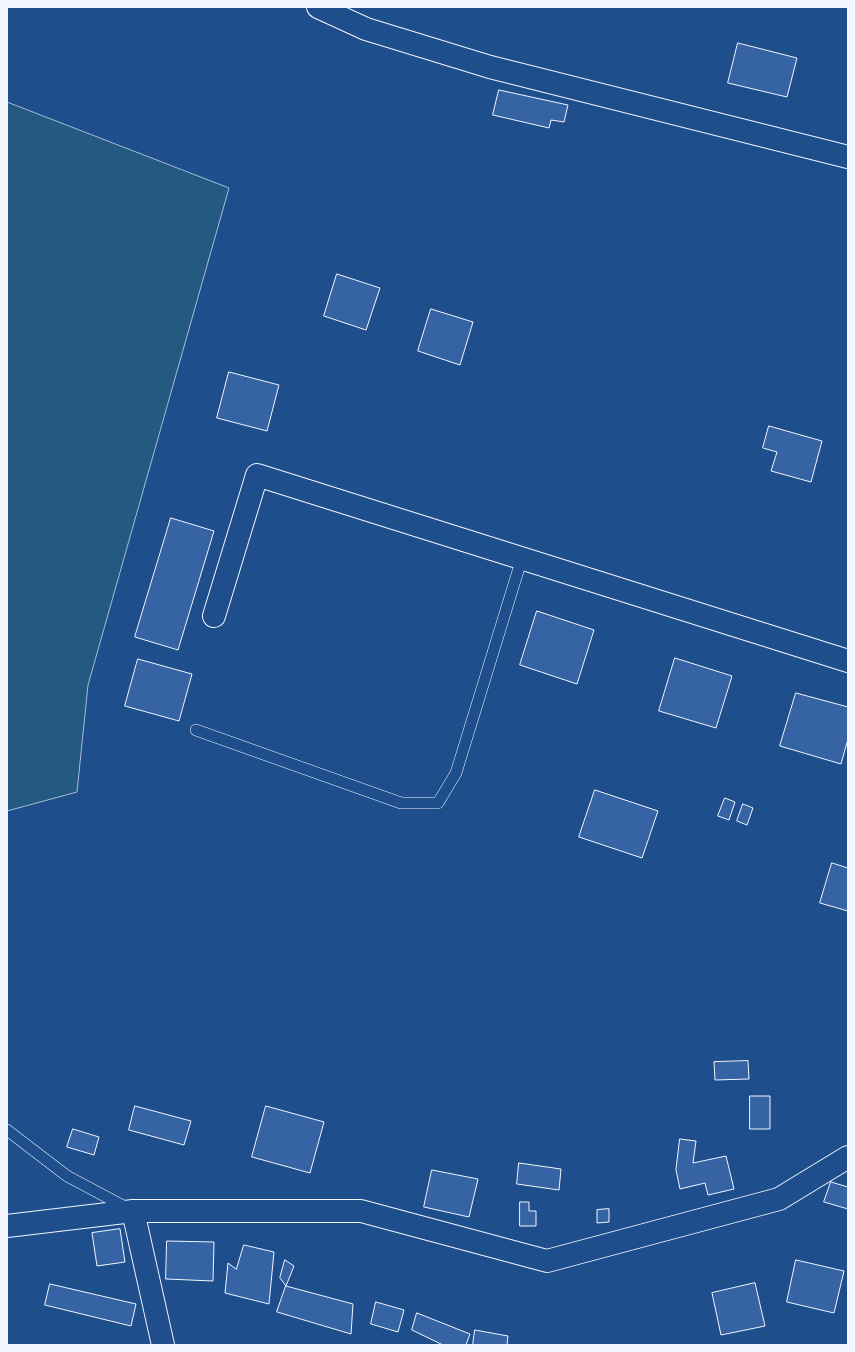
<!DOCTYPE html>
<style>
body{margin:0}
#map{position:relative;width:855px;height:1352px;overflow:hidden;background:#1f4e8c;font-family:"Work Sans",sans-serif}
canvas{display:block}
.frame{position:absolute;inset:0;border:8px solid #f2f6ff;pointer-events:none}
</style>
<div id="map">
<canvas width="855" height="1352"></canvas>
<div class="frame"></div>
</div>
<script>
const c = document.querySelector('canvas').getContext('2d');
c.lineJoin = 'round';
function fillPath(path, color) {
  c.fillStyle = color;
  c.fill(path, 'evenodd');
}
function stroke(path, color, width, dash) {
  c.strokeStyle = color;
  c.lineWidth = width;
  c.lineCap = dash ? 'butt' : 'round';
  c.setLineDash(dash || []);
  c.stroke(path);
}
const green = new Path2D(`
 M7 102 229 188 88 685 77 792 7 811Z`);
const building = new Path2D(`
 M738 43 797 58 787 97 728 83Z
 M499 90 568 105 564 122 551 120 549 128 493 115Z
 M337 274 380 288 366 330 324 316Z
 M431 309 473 322 460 365 418 351Z
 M229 372 279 385 267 431 217 418Z
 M769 426 822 441 811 482 771 471 777 452 763 448Z
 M171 518 214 531 178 650 135 637Z
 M537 611 594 630 577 684 520 665Z
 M675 658 732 676 716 728 659 711Z
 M138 659 192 674 179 721 125 706Z
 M796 693 848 707V739L841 764 780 746Z
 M595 790 658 811 642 858 579 837Z
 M725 798 735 802 729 820 718 816Z
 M743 804 753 808 747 825 737 821Z
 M832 863 848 868V911L820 903Z
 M748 1061 749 1079 715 1080 714 1062Z
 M750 1096H770V1129H750Z
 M135 1106 191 1121 184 1145 129 1130Z
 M266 1106 324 1122 310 1173 252 1157Z
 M73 1129 99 1137 94 1155 67 1147Z
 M680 1139 696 1141 693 1163 726 1156 734 1189 708 1195 705 1183 680 1189 676 1170Z
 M519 1163 561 1169 559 1190 517 1184Z
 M432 1170 478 1179 469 1217 424 1207Z
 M831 1182 848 1187V1209L824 1202Z
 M520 1202H529V1211H536V1226H520Z
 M609 1209V1222L597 1223V1210Z
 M120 1229 125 1262 97 1266 92 1233Z
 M167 1241 214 1242 213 1281 166 1279Z
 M244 1245 274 1252 269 1304 225 1293 228 1263 236 1269Z
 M285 1260 294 1266 286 1286 280 1278Z
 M796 1260 844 1271 834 1313 787 1302Z
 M755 1283 765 1326 721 1335 712 1293Z
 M50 1284 136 1304 131 1326 45 1305Z
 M286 1286 353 1304 351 1334 277 1312Z
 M376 1302 404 1310 398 1332 371 1324Z
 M417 1313 470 1334 466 1345H443L412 1330Z
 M475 1330 508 1336 507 1345H473Z`);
const service = new Path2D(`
 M196 730 401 803H438L456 773 522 558
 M7 1130 67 1176 129 1209`);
const minor = new Path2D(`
 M214 616 257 475 848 661
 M133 1211H361L547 1261 779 1199 848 1157
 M7 1226 133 1211 163 1345`);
const tertiary = new Path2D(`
 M318 7 366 29 490 67 848 157`);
fillPath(green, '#245a82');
stroke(green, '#a8bbd7', 1);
fillPath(building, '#3563a3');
stroke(building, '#f2f6ff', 1);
stroke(service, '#f2f6ff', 12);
stroke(minor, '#f2f6ff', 24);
stroke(tertiary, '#f2f6ff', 24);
stroke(service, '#1f4e8c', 11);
stroke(minor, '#1f4e8c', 22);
stroke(tertiary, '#1f4e8c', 22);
</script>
